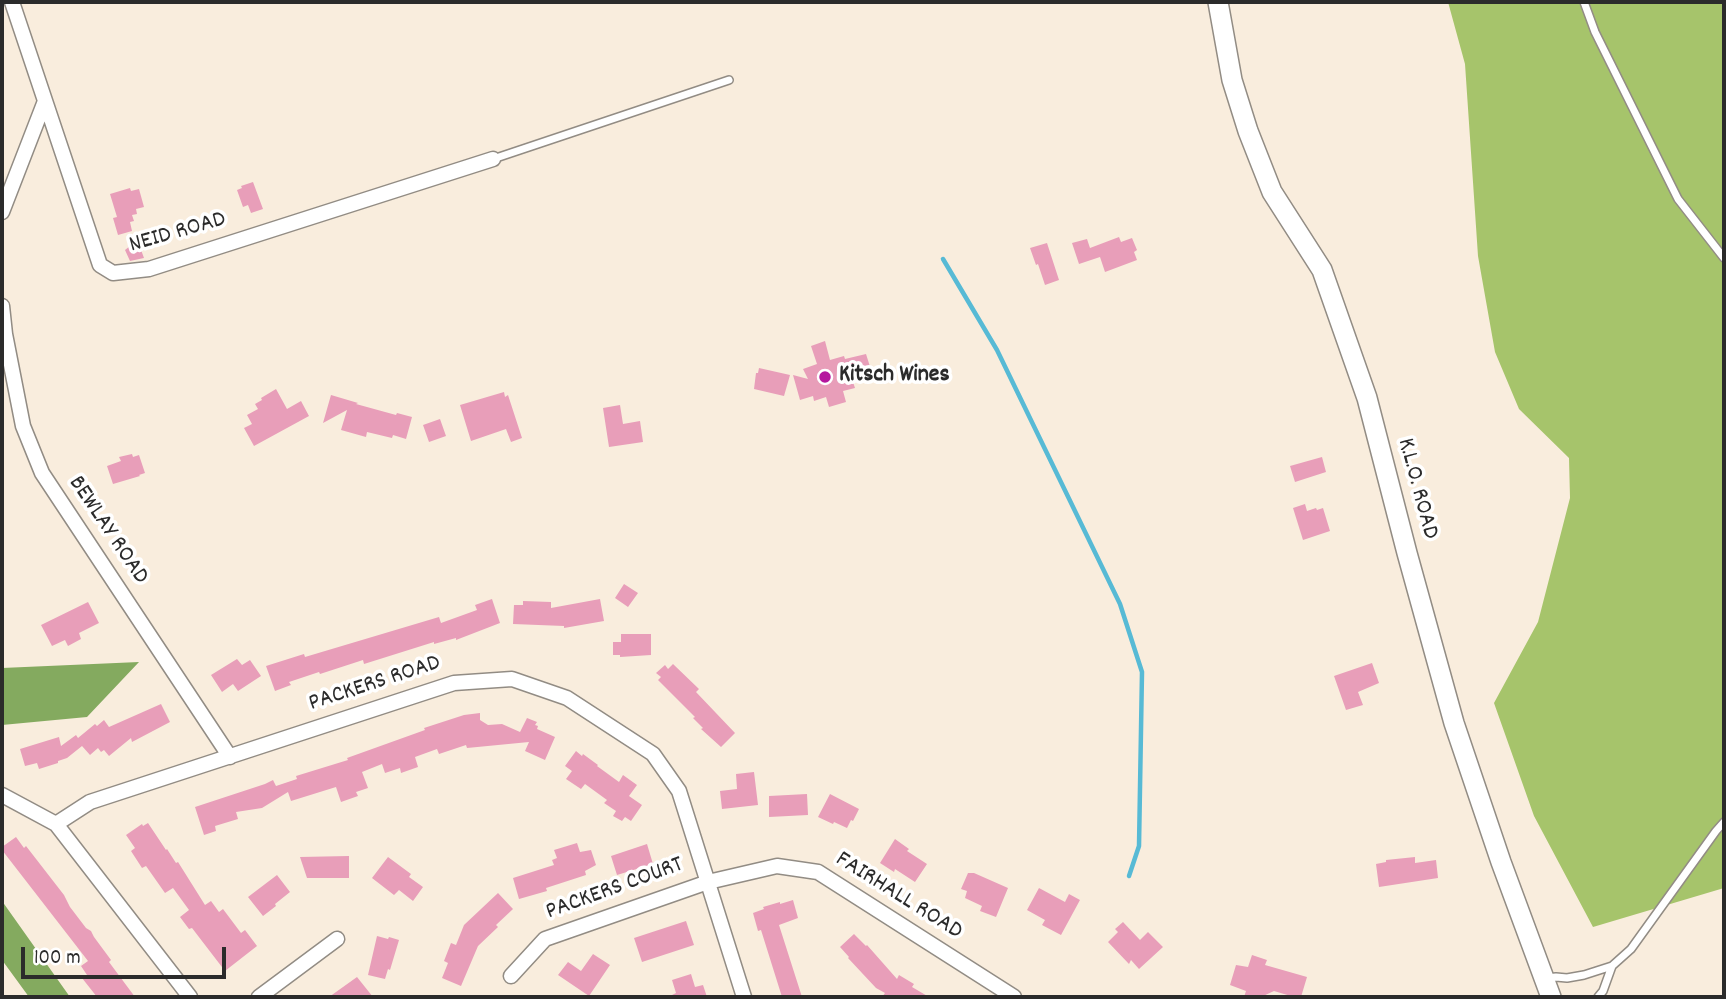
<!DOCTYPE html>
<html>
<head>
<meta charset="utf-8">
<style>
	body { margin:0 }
	#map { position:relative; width:1726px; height:999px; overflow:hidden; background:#f9eddd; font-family:Dekko,sans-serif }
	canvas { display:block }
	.frame { position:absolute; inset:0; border:4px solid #2b2b2b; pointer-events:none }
	.scale { position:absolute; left:21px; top:947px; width:205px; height:32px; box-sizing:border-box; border:4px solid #2b2b2b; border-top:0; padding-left:9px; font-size:21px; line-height:24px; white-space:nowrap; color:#2b2b2b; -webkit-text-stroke:5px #fff; paint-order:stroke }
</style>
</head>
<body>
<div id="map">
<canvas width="1726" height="999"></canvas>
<div class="frame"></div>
<div class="scale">100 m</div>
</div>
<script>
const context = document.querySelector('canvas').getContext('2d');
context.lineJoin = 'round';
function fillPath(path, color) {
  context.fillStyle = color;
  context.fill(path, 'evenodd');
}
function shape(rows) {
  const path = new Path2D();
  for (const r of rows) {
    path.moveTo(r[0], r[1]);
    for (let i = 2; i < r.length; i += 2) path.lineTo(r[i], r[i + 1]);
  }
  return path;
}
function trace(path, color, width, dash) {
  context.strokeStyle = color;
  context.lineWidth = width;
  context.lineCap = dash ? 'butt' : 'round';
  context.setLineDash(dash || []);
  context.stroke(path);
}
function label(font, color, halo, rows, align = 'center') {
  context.font = font + ' Dekko,sans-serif';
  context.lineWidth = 7;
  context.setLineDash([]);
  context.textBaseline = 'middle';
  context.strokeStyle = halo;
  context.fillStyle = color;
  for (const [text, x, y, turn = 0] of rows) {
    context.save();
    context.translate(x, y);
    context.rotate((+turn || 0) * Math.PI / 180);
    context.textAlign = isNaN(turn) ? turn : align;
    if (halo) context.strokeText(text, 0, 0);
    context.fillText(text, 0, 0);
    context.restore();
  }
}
fillPath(shape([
	[1448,2,1724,2,1724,888,1593,927,1534,816,1494,703,1538,622,1570,498,1569,458,1519,409,1495,352,1478,256,1465,64]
]), '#a6c46b');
fillPath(shape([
	[139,662,87,717,2,725,2,668],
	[2,901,70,997,29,997,2,960]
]), '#84aa5f');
trace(shape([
	[943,259,997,350,1120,604,1142,672,1139,846,1129,876]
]), '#57bad5', 4.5);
fillPath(shape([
	[253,182,263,209,251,213,248,205,243,207,237,190,242,188,241,186],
	[130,188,131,191,139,189,144,207,136,209,137,214,132,215,134,221,130,222,132,231,118,235,113,218,117,217,110,194],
	[1119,237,1121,242,1132,238,1137,250,1134,252,1137,260,1105,272,1100,257,1079,264,1072,243,1087,239,1090,248],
	[135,242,140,247,144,258,130,261,125,250],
	[1047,243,1059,280,1045,285,1038,264,1036,265,1030,248],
	[825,341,830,360,844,356,845,359,866,354,872,373,866,375,867,378,853,382,855,388,843,391,846,402,829,407,826,397,814,401,813,396,800,400,793,375,808,379,803,369,817,364,811,346],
	[759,368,790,375,784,396,754,389,756,373,758,373],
	[276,389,287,409,301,401,309,416,254,446,244,428,252,424,247,415,258,409,255,404,262,400,261,398],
	[504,392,505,397,508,395,522,438,511,442,506,429,471,441,460,405],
	[331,395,358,403,356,404,396,415,397,413,412,417,406,439,393,435,392,438,367,432,366,437,341,430,347,410,323,423],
	[620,405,623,424,640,421,643,442,609,447,603,408],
	[440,419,446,436,429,442,423,425],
	[132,454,133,457,139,455,145,473,139,475,140,476,113,484,107,466,121,461,119,457],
	[1322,457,1326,472,1295,482,1290,466],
	[1305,504,1307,511,1316,508,1317,510,1323,508,1330,531,1303,540,1293,508],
	[624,584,638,593,628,607,615,598],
	[492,599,500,623,456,640,456,638,434,644,434,642,364,664,363,660,320,674,319,672,289,682,291,685,275,691,266,666,304,654,305,657,439,617,441,623,477,610,475,605],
	[600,599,604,621,564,628,564,626,513,624,514,605,523,605,523,601,551,602,551,608],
	[88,602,99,623,79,633,81,639,68,646,65,640,52,646,41,625],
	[621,634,651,634,651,655,620,657,620,655,613,655,613,642,621,642],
	[237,659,242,665,250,660,261,676,238,691,233,684,222,692,211,675],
	[1372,663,1379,683,1358,692,1363,705,1346,710,1334,676],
	[673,664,699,689,696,692,735,733,721,747,701,729,703,728,693,718,695,717,658,680,661,677,656,673,665,665,668,669],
	[161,704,170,722,132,742,131,738,109,756,104,750,101,752,98,748,90,755,82,746,67,758,58,761,58,763,39,769,37,763,25,766,20,749,59,737,61,746,76,735,78,738,95,724,97,726,104,720,109,727],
	[480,713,480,720,488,725,502,724,520,732,527,718,537,722,535,725,538,726,537,729,555,737,545,760,525,751,529,742,467,748,466,745,439,754,437,749,415,757,418,767,401,773,400,768,385,773,382,764,362,772,368,788,356,792,358,796,341,802,336,787,291,801,288,792,262,808,236,812,238,819,215,826,216,831,204,835,195,807,265,784,273,780,276,786,297,779,296,776,348,760,347,758,425,730,424,728,464,715],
	[576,751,582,756,583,754,598,765,597,766,619,782,623,775,637,785,629,796,642,805,631,821,625,817,622,821,613,816,616,811,604,803,607,800,585,784,581,789,566,779,572,771,565,766],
	[754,772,758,805,722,809,720,791,737,789,736,774],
	[807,794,808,815,769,817,769,796],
	[830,794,859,809,853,821,851,820,847,828,834,822,833,824,818,817],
	[148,823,166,850,167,849,176,863,178,862,205,905,211,901,219,912,223,909,241,933,245,930,257,946,225,971,192,928,189,929,180,917,189,910,173,888,165,893,146,866,142,868,131,851,135,848,126,835,142,824,143,826],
	[16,837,24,848,26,846,64,895,70,907,86,928,91,931,94,937,111,960,109,962,135,997,97,997,82,978,87,975,81,966,88,961,2,850,2,847],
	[895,839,909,849,907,851,927,864,915,882,895,869,894,872,880,863],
	[577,843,580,852,591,850,596,865,585,871,586,875,546,888,547,891,519,899,513,878,554,865,552,860,557,858,554,850],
	[647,844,653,864,617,875,611,856],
	[349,856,349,878,307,878,300,857],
	[388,857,411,874,409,877,423,887,413,901,399,890,394,895,372,878],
	[1415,857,1415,863,1436,860,1438,878,1379,887,1376,864,1386,862,1386,860],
	[968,873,974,873,1008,888,996,917,980,911,982,906,965,898,967,891,961,889],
	[277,875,290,892,275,904,276,906,263,916,248,897],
	[1039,888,1065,902,1069,894,1080,900,1061,935,1042,925,1045,920,1027,910],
	[498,893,513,909,496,925,498,927,478,946,461,986,442,978,448,963,444,961,451,943,456,945,464,925],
	[793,900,798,918,779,925,802,997,782,997,761,930,758,931,753,913,764,909,763,907,780,902,780,904],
	[686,921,694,945,642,962,634,938],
	[1123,922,1140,940,1148,932,1163,947,1139,969,1131,960,1129,964,1108,942,1118,932,1115,929],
	[854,934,866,946,867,945,897,979,899,975,914,984,912,987,929,997,882,997,885,993,876,988,848,958,849,957,840,947],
	[377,936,388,939,389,937,399,940,390,970,388,969,385,979,368,975],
	[593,954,610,965,589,996,558,975,568,962,581,971],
	[1252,955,1267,960,1265,965,1307,977,1301,997,1295,995,1294,997,1274,991,1261,997,1244,997,1246,991,1230,985,1236,965,1248,967],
	[691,974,695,987,703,985,707,997,673,997,672,995,676,993,672,980],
	[357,977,373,997,329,997]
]), '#e89eb9');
const lane = shape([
	[1584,2,1595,32,1678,199,1724,258],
	[493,159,729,80],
	[1546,978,1556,977,1567,978,1584,975,1612,966,1631,949,1716,831,1724,822],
	[1598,997,1603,991,1612,966]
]);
const street = shape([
	[12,2,100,265,113,273,149,269,493,159],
	[2,212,45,101],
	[2,306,5,334,23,426,42,473,230,757],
	[2,795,56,824,190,997],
	[56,824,90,802,454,683,512,679,567,698,653,754,679,791,744,997],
	[511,976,545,939,708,882,777,866,818,872,1014,997],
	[259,997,337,939]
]);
const secondary = shape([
	[1218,2,1232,80,1248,131,1272,192,1322,270,1367,398,1407,553,1454,723,1501,862,1551,997]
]);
trace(lane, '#928c84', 10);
trace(street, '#928c84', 17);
trace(secondary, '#928c84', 22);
trace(lane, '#fff', 7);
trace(street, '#fff', 14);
trace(secondary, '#fff', 19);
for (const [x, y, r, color] of [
	[825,377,7,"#b5179e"]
]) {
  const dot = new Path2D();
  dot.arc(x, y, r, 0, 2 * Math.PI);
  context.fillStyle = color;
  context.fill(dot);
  trace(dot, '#fff', 2.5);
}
label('24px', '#2b2b2b', '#fff', [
	["NEID ROAD",178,234,-16],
	["K.L.O. ROAD",1416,489,75],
	["BEWLAY ROAD",107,531,56],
	["PACKERS ROAD",375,685,-18],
	["PACKERS COURT",615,890,-20],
	["FAIRHALL ROAD",898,897,32]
]);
label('bold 24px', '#2b2b2b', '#fff', [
	["Kitsch Wines",839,377]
], 'left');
</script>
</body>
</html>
